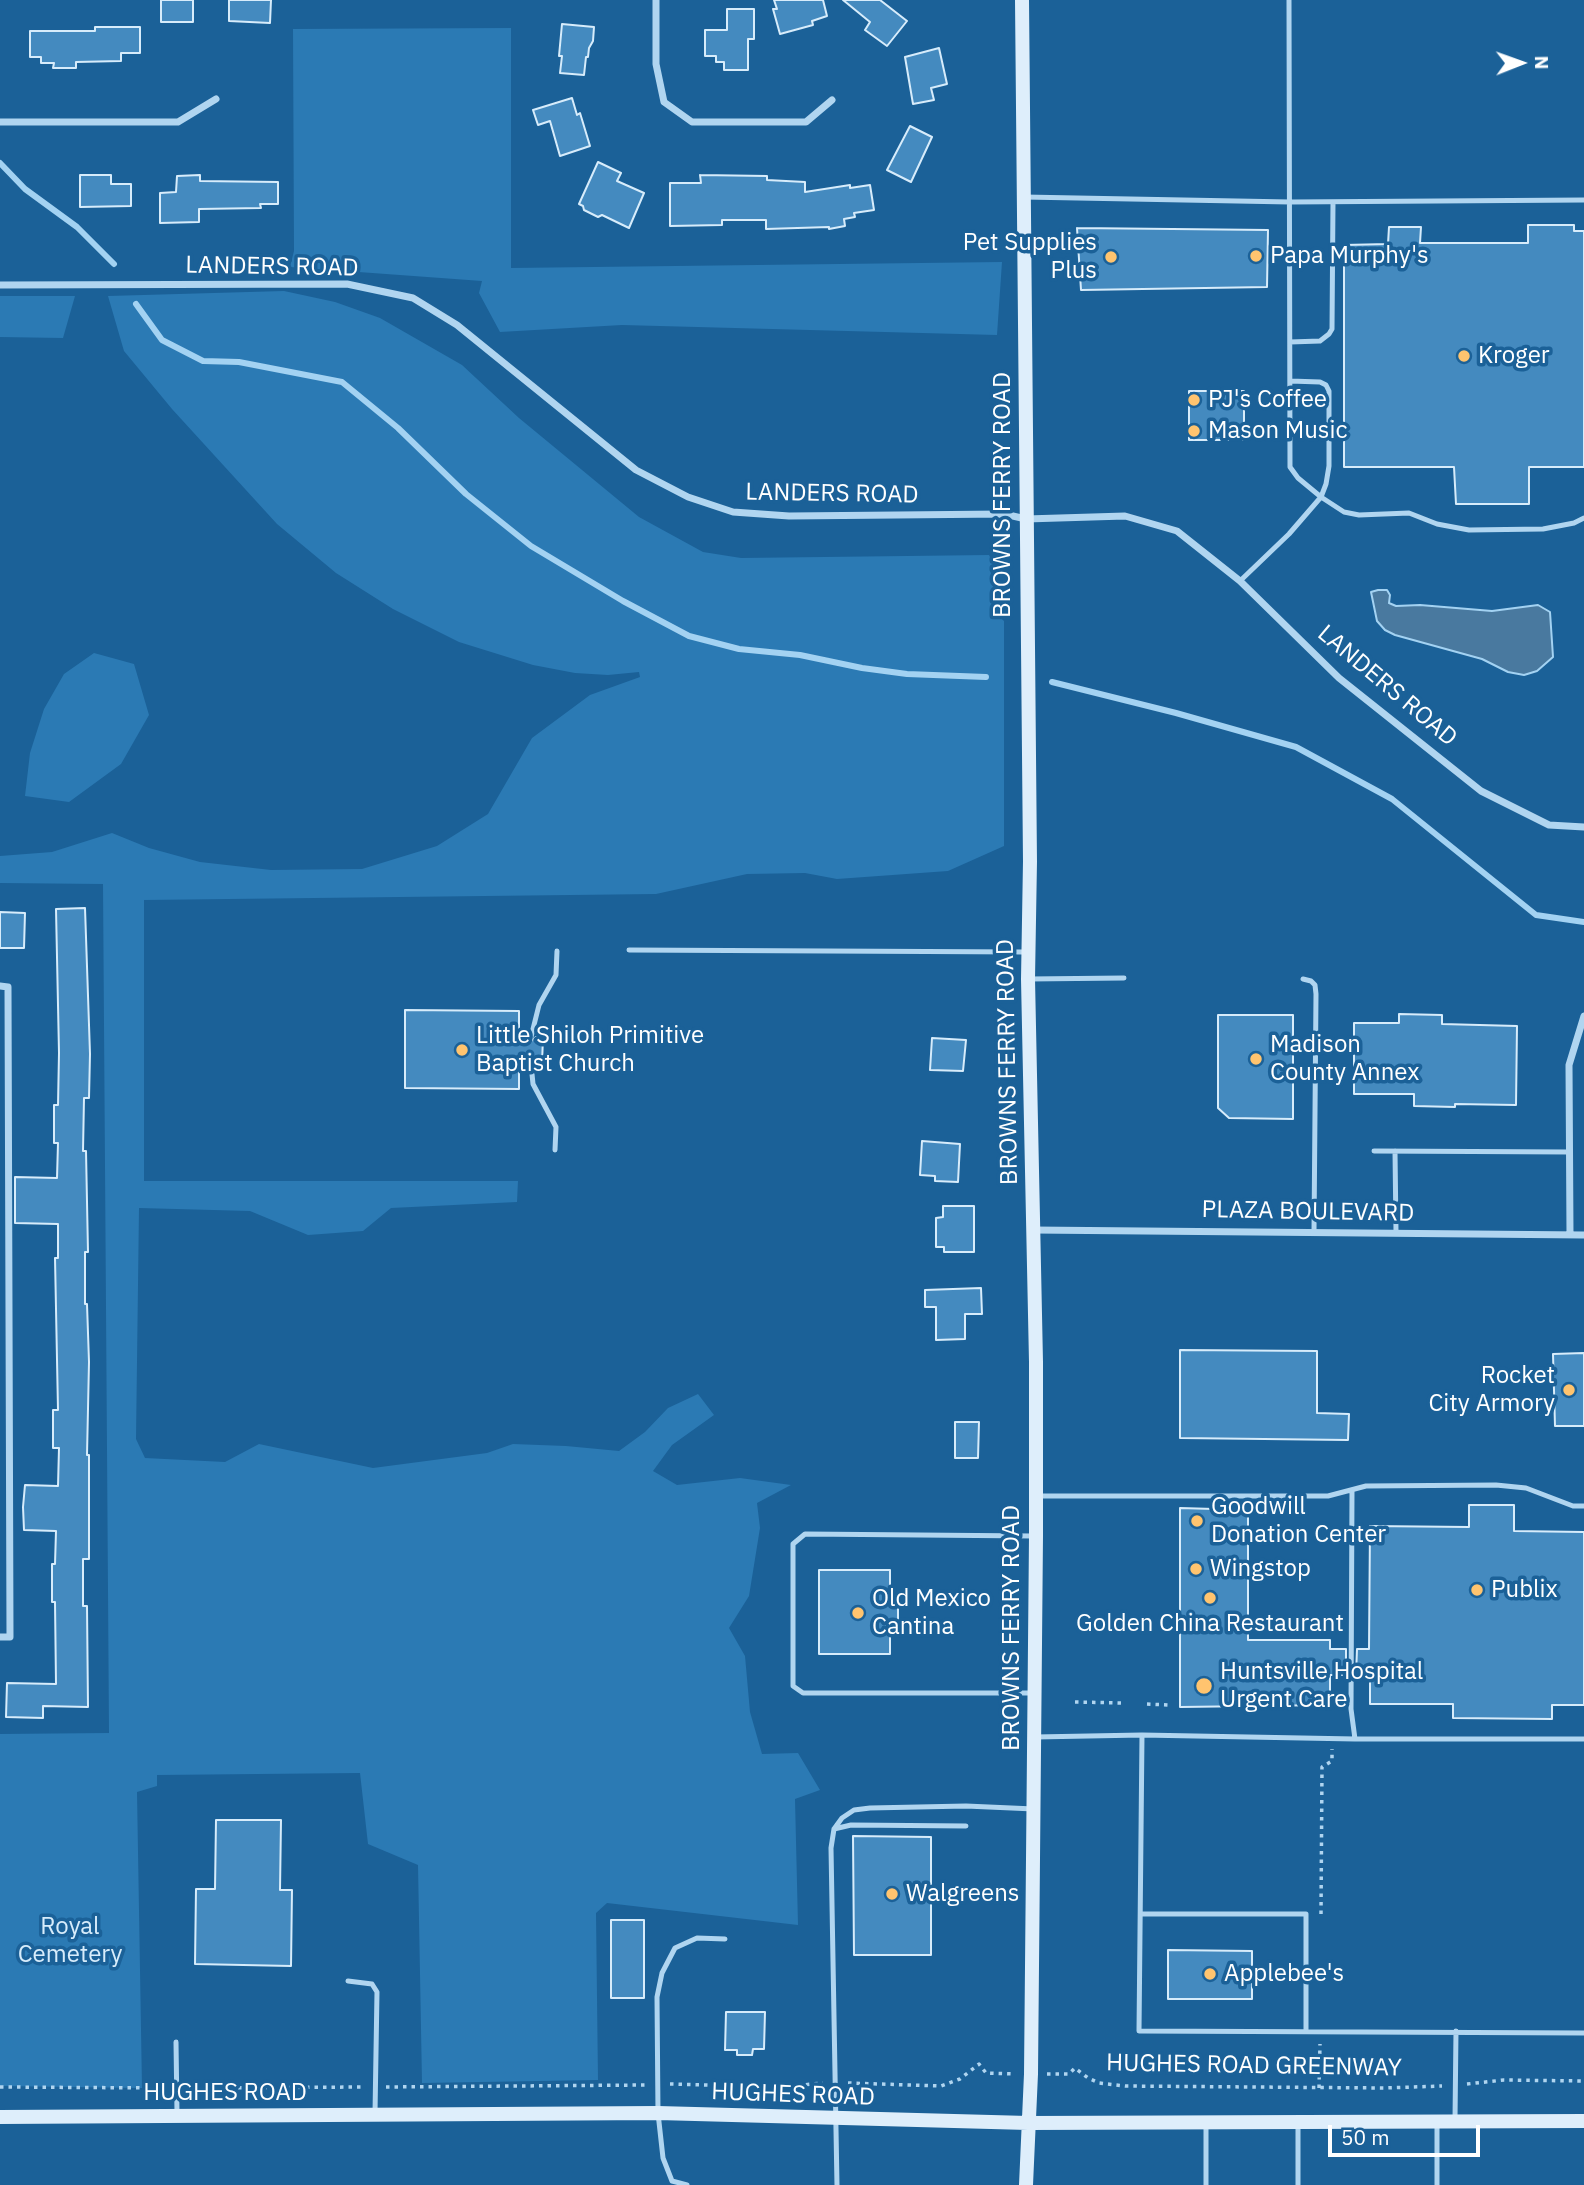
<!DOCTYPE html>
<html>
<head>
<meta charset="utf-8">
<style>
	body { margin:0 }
	#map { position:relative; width:1584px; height:2185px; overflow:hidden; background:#1b6198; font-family:"IBM Plex Sans",sans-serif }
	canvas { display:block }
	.north { position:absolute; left:1486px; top:28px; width:70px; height:70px; -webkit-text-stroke:5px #1b6198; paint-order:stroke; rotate:89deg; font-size:19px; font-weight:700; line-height:28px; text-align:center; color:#fff }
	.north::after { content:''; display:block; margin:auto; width:24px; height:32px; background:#fff; clip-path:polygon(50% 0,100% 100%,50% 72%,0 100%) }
	.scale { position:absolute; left:1328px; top:2125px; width:152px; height:32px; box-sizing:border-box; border:4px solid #fff; border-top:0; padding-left:9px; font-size:21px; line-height:24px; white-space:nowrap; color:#fff; -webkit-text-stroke:5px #1b6198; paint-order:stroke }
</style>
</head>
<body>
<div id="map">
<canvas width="1584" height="2185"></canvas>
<div class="north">N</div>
<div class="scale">50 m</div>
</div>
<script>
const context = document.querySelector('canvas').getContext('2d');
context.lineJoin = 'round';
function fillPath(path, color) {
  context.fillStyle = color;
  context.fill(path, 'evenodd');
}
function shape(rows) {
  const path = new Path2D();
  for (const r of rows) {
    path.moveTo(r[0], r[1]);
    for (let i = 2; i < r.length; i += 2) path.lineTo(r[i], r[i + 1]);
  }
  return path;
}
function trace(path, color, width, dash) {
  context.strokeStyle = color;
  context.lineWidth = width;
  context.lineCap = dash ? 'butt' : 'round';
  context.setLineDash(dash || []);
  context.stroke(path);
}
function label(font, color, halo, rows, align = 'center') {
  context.font = font + ' "IBM Plex Sans",sans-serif';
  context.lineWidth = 7;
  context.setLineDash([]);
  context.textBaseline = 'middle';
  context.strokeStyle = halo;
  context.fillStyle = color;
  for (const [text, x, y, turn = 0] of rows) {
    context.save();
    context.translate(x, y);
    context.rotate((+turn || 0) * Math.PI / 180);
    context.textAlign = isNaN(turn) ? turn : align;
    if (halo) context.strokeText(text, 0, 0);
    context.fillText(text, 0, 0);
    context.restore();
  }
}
fillPath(shape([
	[511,28,511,268,1002,262,997,335,622,325,500,332,479,293,482,281,290,267,294,251,293,29],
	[284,291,335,302,380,318,462,365,519,418,639,517,703,552,741,558,989,555,997,571,995,613,1004,621,1004,846,948,871,837,879,805,873,747,874,656,894,144,900,144,1181,518,1181,517,1202,391,1208,363,1231,308,1235,250,1211,139,1208,136,1439,145,1458,225,1462,259,1444,373,1468,487,1453,513,1444,566,1446,619,1451,645,1432,668,1408,698,1394,714,1415,672,1445,653,1471,677,1485,740,1478,791,1485,757,1503,760,1528,749,1596,729,1628,745,1656,750,1712,762,1754,798,1753,820,1790,795,1799,798,1925,607,1903,596,1913,598,2080,422,2083,418,1865,368,1844,360,1773,157,1775,157,1786,137,1792,142,2088,0,2086,0,1734,109,1733,103,884,0,883,0,856,52,852,112,833,149,848,200,862,271,870,362,869,437,846,488,814,532,738,590,695,640,677,639,672,608,675,575,673,533,665,459,642,393,609,336,573,277,524,172,409,124,351,108,296],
	[0,296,75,296,63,338,0,337],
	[94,653,134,664,149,715,121,764,69,802,25,796,30,753,44,709,64,674]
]), '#2b7ab4');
const water = shape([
	[1378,590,1387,590,1390,595,1389,603,1396,606,1420,605,1492,611,1538,605,1550,612,1553,657,1537,671,1524,675,1508,672,1482,659,1395,635,1385,630,1377,621,1371,592,1378,590]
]);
fillPath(water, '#49799f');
trace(water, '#a3d2f2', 2);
trace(shape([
	[0,163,25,189,77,227,114,264],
	[136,304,162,340,203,361,239,362,342,382,398,428,466,494,531,546,623,601,689,636,739,649,800,655,862,668,907,674,986,677],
	[1052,682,1176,713,1296,747,1392,799,1536,915,1584,922]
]), '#a3d2f2', 6);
const building = shape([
	[161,0,193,0,193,22,161,22,161,0],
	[229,0,271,0,270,23,229,21,229,0],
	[774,0,823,0,827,16,812,21,813,25,780,34,773,9,777,9,774,0],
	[843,0,880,0,907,21,887,46,865,30,870,22,843,0],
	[727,9,754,9,754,39,748,39,748,70,724,70,724,62,716,62,716,56,705,56,705,30,727,30,727,9],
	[562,24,594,27,593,41,589,48,588,57,586,57,584,75,560,73,562,56,559,56,562,24],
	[95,27,140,27,140,53,121,53,121,61,76,62,76,68,53,68,54,63,41,63,41,57,30,57,30,31,95,31,95,27],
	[939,48,947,84,931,88,934,100,913,104,905,57,939,48],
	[572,98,577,115,580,113,590,146,560,156,550,121,538,125,533,110,572,98],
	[910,126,932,137,911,182,887,170,910,126],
	[598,162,621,173,617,181,644,193,629,228,602,215,598,217,584,210,583,206,579,204,598,162],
	[80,175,111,175,111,184,131,184,131,206,80,207,80,175],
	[200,175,200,181,278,182,278,204,260,204,261,208,199,209,199,222,160,223,160,193,176,192,177,176,200,175],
	[700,175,767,176,767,180,805,182,805,192,850,185,850,188,870,185,874,210,854,213,855,217,844,219,845,226,829,229,829,227,766,229,766,220,722,220,722,225,670,226,670,183,701,183,700,175],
	[1528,225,1574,225,1574,231,1584,231,1584,467,1529,467,1529,504,1456,504,1454,467,1344,467,1344,245,1388,244,1389,227,1421,227,1420,243,1528,243,1528,225],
	[1077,228,1268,230,1267,287,1081,290,1077,228],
	[1189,391,1244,391,1244,440,1189,440,1189,391],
	[85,908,90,1054,89,1098,84,1098,83,1151,86,1151,88,1252,85,1252,85,1304,87,1304,89,1362,87,1455,89,1455,89,1559,83,1559,83,1606,87,1606,88,1707,43,1706,43,1718,6,1717,7,1683,56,1684,55,1602,52,1602,52,1564,55,1564,56,1531,24,1530,23,1507,25,1485,58,1486,59,1448,53,1448,53,1410,58,1410,55,1258,58,1258,58,1224,15,1223,15,1177,57,1178,58,1143,54,1143,54,1105,58,1105,59,1053,56,909,85,908],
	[0,912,25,913,24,948,0,948,0,912],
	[405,1010,519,1011,519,1037,526,1037,530,1042,536,1037,543,1037,542,1064,536,1064,531,1059,526,1064,519,1064,519,1089,405,1088,405,1010],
	[1399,1014,1442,1015,1442,1024,1517,1026,1516,1105,1455,1104,1455,1107,1414,1106,1414,1094,1354,1094,1354,1023,1399,1023,1399,1014],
	[1218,1015,1293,1015,1293,1119,1229,1118,1218,1108,1218,1015],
	[932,1038,966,1040,963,1071,930,1070,932,1038],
	[922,1141,960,1144,958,1182,935,1181,935,1176,920,1175,922,1141],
	[943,1206,974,1206,974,1252,944,1252,944,1247,936,1247,936,1218,943,1217,943,1206],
	[981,1288,982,1314,965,1314,965,1339,936,1340,936,1307,925,1307,925,1290,981,1288],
	[1180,1350,1317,1351,1317,1413,1349,1414,1348,1440,1180,1438,1180,1350],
	[1584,1353,1584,1426,1555,1426,1553,1354,1584,1353],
	[955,1422,979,1422,978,1458,955,1458,955,1422],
	[1469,1505,1514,1505,1514,1531,1584,1532,1584,1705,1552,1705,1552,1719,1453,1718,1453,1704,1370,1704,1370,1675,1356,1675,1357,1649,1369,1649,1370,1526,1469,1527,1469,1505],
	[1180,1508,1248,1510,1248,1640,1330,1640,1330,1649,1346,1649,1346,1675,1330,1675,1330,1705,1180,1707,1180,1508],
	[819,1570,890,1570,890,1603,898,1603,898,1622,890,1622,890,1654,819,1654,819,1570],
	[216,1820,281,1820,280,1890,292,1890,291,1966,195,1964,196,1889,215,1889,216,1820],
	[853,1836,931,1837,931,1955,854,1955,853,1836],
	[611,1920,644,1920,644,1998,611,1998,611,1920],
	[1168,1950,1252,1951,1252,1999,1168,1999,1168,1950],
	[726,2012,765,2012,764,2049,753,2049,752,2055,737,2055,737,2050,725,2050,726,2012]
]);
fillPath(building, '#448abf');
trace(building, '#d7ecfb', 2);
trace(shape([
	[1075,1702,1122,1703],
	[1147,1704,1169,1705],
	[1321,1914,1322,1767,1332,1761,1332,1749],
	[1047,2074,1069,2074,1075,2068,1088,2078,1099,2083,1125,2086,1384,2088,1442,2086],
	[848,2083,941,2086,960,2079,979,2064,986,2073,1015,2074],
	[670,2084,782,2087,823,2083],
	[1467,2084,1504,2080,1584,2081],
	[0,2087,165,2088],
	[386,2087,645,2085],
	[187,2088,365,2087],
	[1319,2088,1320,2044]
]), '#b0d5f0', 3.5, [3.5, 5]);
trace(shape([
	[1289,0,1290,467,1298,478,1321,497,1344,512,1359,515,1409,513,1437,524,1469,530,1543,529,1574,523,1584,518],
	[1024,197,1290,202,1584,200],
	[1290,342,1320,341,1329,334,1332,329,1333,202],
	[1240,581,1289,534,1321,497,1326,484,1329,466,1329,391,1326,385,1320,382,1290,381],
	[629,950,1025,952],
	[1029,979,1124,978],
	[1303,979,1311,981,1315,985,1316,994,1314,1231],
	[531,1037,539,1005,556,975,557,951],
	[531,1064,533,1084,556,1127,555,1150],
	[1374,1151,1570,1152],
	[1395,1151,1396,1232],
	[1352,1490,1351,1709,1355,1739],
	[1039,1496,1328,1496,1366,1486,1496,1485,1526,1488,1573,1506,1584,1506],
	[1032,1693,803,1693,793,1686,793,1544,805,1534,1033,1536],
	[1142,1735,1139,2031,1584,2033],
	[1035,1737,1142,1735,1355,1739,1584,1739],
	[834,1829,851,1825,966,1826],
	[1141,1914,1306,1914,1306,2031],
	[348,1981,372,1984,377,1992,375,2113],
	[176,2042,177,2113],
	[1455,2119,1456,2031],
	[1437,2122,1437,2185],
	[687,2185,672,2181,663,2158,658,2113,657,1997,662,1973,675,1948,697,1938,725,1939],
	[837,2185,831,1848,834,1829,842,1818,854,1810,870,1808,966,1806,1034,1809],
	[1206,2185,1206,2125],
	[1298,2185,1298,2125]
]), '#b0d5f0', 5);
trace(shape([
	[656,0,656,64,664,102,692,122,806,122,832,100],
	[0,122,178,122,216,99],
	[0,285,347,284,413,298,457,325,636,470,688,497,733,512,789,516,1004,514,1026,519,1125,516,1177,531,1240,581,1339,678,1481,791,1549,825,1584,827],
	[0,986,8,987,10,1637,0,1637],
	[1033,1230,1584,1235],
	[1570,1235,1569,1065,1584,1016]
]), '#b0d5f0', 7);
trace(shape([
	[1022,0,1030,861,1028,979,1036,1362,1036,1536,1031,2074,1026,2185],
	[0,2117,658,2113,1028,2123,1584,2121]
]), '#deeefb', 14);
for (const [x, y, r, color] of [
	[1256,256,7,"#ffc46f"],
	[1111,257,7,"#ffc46f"],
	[1464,356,7,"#ffc46f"],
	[1194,400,7,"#ffc46f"],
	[1194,431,7,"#ffc46f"],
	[462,1050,7,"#ffc46f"],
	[1256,1059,7,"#ffc46f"],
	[1569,1390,7,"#ffc46f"],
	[1197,1521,7,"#ffc46f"],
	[1196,1569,7,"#ffc46f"],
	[1477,1590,7,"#ffc46f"],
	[1210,1598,7,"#ffc46f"],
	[858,1613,7,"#ffc46f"],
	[1204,1686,9,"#ffc46f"],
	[892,1894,7,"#ffc46f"],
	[1210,1974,7,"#ffc46f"]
]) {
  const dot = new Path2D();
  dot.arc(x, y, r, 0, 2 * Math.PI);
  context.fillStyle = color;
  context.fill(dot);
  trace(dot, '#1b6198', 2.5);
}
label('24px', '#fff', '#1b6198', [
	["Pet Supplies",1097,243,"right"],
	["Plus",1097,271,"right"],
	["Papa Murphy's",1270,256],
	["Kroger",1478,356],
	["PJ's Coffee",1208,400],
	["Mason Music",1208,431],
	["Little Shiloh Primitive",476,1036],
	["Baptist Church",476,1064],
	["Madison",1270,1045],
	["County Annex",1270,1073],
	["Rocket",1555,1376,"right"],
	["City Armory",1555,1404,"right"],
	["Goodwill",1211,1507],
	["Donation Center",1211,1535],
	["Wingstop",1210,1569],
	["Publix",1491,1590],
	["Old Mexico",872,1599],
	["Cantina",872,1627],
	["Golden China Restaurant",1210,1624,"center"],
	["Huntsville Hospital",1220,1672],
	["Urgent Care",1220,1700],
	["Walgreens",906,1894],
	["Applebee's",1224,1974]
], 'left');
label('24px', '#fff', '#1b6198', [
	["LANDERS ROAD",272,267,1],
	["LANDERS ROAD",832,494,1],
	["BROWNS FERRY ROAD",1003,495,-90],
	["LANDERS ROAD",1387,686,40],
	["BROWNS FERRY ROAD",1008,1062,-91],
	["PLAZA BOULEVARD",1308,1212,1],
	["BROWNS FERRY ROAD",1012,1628,-90],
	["HUGHES ROAD GREENWAY",1254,2066,1],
	["HUGHES ROAD",225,2093],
	["HUGHES ROAD",793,2095,2]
]);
label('24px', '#d7ecfb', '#1b6198', [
	["Royal",70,1927],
	["Cemetery",70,1955]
]);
</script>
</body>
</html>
